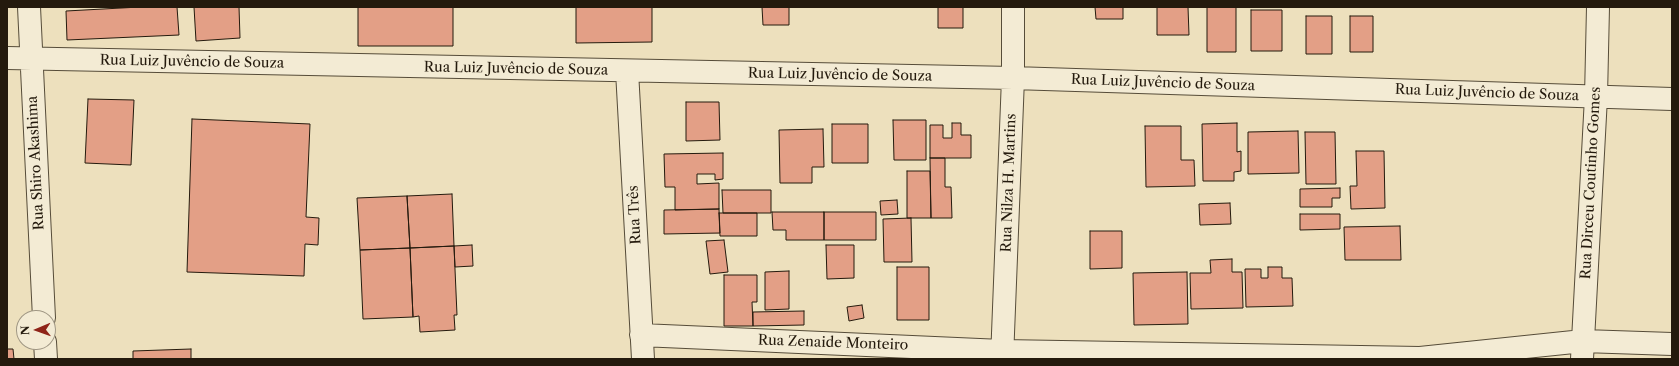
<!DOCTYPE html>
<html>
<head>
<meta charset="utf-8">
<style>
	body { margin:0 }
	#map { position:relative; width:1679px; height:366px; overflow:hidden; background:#ede0bd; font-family:"Libre Caslon Text",serif }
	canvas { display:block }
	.frame { position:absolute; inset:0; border:8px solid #241a0d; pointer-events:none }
	.north { position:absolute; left:16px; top:310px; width:40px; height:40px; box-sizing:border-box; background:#f3ebd4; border:1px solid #a09784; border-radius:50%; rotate:268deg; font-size:11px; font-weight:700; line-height:16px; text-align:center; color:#241a0d }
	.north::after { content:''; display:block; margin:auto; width:14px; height:18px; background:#8f2418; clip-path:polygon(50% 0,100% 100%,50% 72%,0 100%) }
</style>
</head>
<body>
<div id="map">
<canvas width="1679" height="366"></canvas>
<div class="frame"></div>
<div class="north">N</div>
</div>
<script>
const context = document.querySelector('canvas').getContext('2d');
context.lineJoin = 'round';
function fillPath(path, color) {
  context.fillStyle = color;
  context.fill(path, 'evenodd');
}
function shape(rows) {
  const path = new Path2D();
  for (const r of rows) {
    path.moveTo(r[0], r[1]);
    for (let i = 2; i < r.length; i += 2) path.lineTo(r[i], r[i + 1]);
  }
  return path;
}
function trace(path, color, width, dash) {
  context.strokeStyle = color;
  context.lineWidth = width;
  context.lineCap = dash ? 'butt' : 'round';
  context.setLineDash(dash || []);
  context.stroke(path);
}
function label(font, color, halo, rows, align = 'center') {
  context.font = font + ' "Libre Caslon Text",serif';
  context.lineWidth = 3.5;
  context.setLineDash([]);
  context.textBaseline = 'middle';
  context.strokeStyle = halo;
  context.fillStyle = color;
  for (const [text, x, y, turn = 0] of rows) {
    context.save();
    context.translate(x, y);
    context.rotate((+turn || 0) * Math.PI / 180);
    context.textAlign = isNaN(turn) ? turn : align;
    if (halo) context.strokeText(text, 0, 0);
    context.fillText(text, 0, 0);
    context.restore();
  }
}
const building = shape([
	[140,7,177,7,179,35,67,40,66,11,140,7],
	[194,7,239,7,240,38,196,41,194,7],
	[358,7,453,7,453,46,358,46,358,7],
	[576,7,652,7,652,42,576,43,576,7],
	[762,7,789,7,789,25,763,25,762,7],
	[938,7,963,7,963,28,938,28,938,7],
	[1095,7,1123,7,1123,19,1096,19,1095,7],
	[1157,7,1188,7,1189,35,1157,35,1157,7],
	[1207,7,1236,7,1236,52,1207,52,1207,7],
	[1251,10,1282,10,1282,51,1251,51,1251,10],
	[1306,16,1332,16,1332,54,1306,54,1306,16],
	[1350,16,1373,16,1373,52,1350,52,1350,16],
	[88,99,134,100,131,165,85,163,88,99],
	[686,102,719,102,720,140,686,141,686,102],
	[192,119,310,124,306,217,319,218,318,245,305,244,304,276,187,272,192,119],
	[893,120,926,120,926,160,894,160,893,120],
	[952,123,961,123,961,135,971,135,971,158,930,158,930,125,943,125,943,138,952,138,952,123],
	[1237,123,1237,152,1241,151,1241,171,1234,172,1234,181,1203,181,1202,124,1237,123],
	[832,124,868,124,868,163,832,163,832,124],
	[1145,126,1181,126,1181,160,1194,160,1195,186,1146,187,1145,126],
	[823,129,824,167,812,167,812,183,780,183,779,130,823,129],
	[1298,131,1299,173,1248,174,1248,132,1298,131],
	[1305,132,1335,132,1336,184,1306,184,1305,132],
	[1356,151,1384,151,1385,208,1351,209,1350,186,1357,186,1356,151],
	[723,153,723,179,715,180,715,174,697,174,697,184,719,183,719,209,675,210,675,187,665,187,664,154,723,153],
	[930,158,945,158,945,187,951,187,952,218,931,218,930,158],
	[907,171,930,171,931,218,907,218,907,171],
	[1340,188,1340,198,1332,198,1332,207,1300,207,1300,189,1340,188],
	[722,190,771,190,771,213,723,213,722,190],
	[452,194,454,246,410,248,407,196,452,194],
	[407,196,410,248,360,250,357,198,407,196],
	[897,200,898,214,881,215,880,201,897,200],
	[1230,203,1231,224,1200,225,1199,204,1230,203],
	[719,209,720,233,664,234,664,210,719,209],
	[772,212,824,212,824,240,786,240,786,230,773,230,772,212],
	[824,212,876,212,876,240,824,240,824,212],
	[719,213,757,213,757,236,720,236,719,213],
	[1300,214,1340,214,1340,229,1300,230,1300,214],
	[911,218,912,262,884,262,883,219,911,218],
	[1400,226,1401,260,1345,260,1344,227,1400,226],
	[1090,231,1122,231,1122,268,1090,269,1090,231],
	[724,240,728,272,710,274,706,241,724,240],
	[472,245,473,266,455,267,454,246,472,245],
	[826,245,854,245,854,278,827,279,826,245],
	[454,246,457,315,454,315,455,330,420,332,419,316,413,317,410,248,454,246],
	[410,248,413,317,363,319,360,250,410,248],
	[1232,259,1232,272,1242,272,1243,308,1191,309,1190,273,1211,273,1210,260,1232,259],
	[897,267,929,267,929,320,897,320,897,267],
	[1268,267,1282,267,1282,278,1292,278,1293,306,1246,307,1245,269,1261,269,1261,278,1268,278,1268,267],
	[789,271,789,309,765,310,765,272,789,271],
	[1187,272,1188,324,1134,325,1133,273,1187,272],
	[724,275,757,275,757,302,752,302,753,326,724,326,724,275],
	[862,305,864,318,849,321,847,307,862,305],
	[804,311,804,325,753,326,753,312,804,311],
	[7,349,13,349,14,359,7,359,7,349],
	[191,349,191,359,133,359,133,351,191,349]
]);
fillPath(building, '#e39f86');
trace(building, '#241a0d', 1);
const minor = shape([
	[29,7,44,318],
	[7,58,1013,78,1672,99],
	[627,71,643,359],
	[641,335,1002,351,1420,358,1583,341,1672,344],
	[45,342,46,359],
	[1002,359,1013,78,1013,7],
	[1582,359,1596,97,1598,7]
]);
trace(minor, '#564c39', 24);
trace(minor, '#f3ebd4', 22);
label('14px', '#241a0d', '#f3ebd4', [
	["Rua Luiz Juvêncio de Souza",192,62,1],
	["Rua Luiz Juvêncio de Souza",516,69,1],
	["Rua Luiz Juvêncio de Souza",840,75,1],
	["Rua Luiz Juvêncio de Souza",1163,83,2],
	["Rua Luiz Juvêncio de Souza",1487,93,2],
	["Rua Shiro Akashima",36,163,-93],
	["Rua Nilza H. Martins",1009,183,-88],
	["Rua Dirceu Coutinho Gomes",1591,183,-87],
	["Rua Três",635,215,-93],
	["Rua Zenaide Monteiro",833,343,2]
]);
</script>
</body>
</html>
